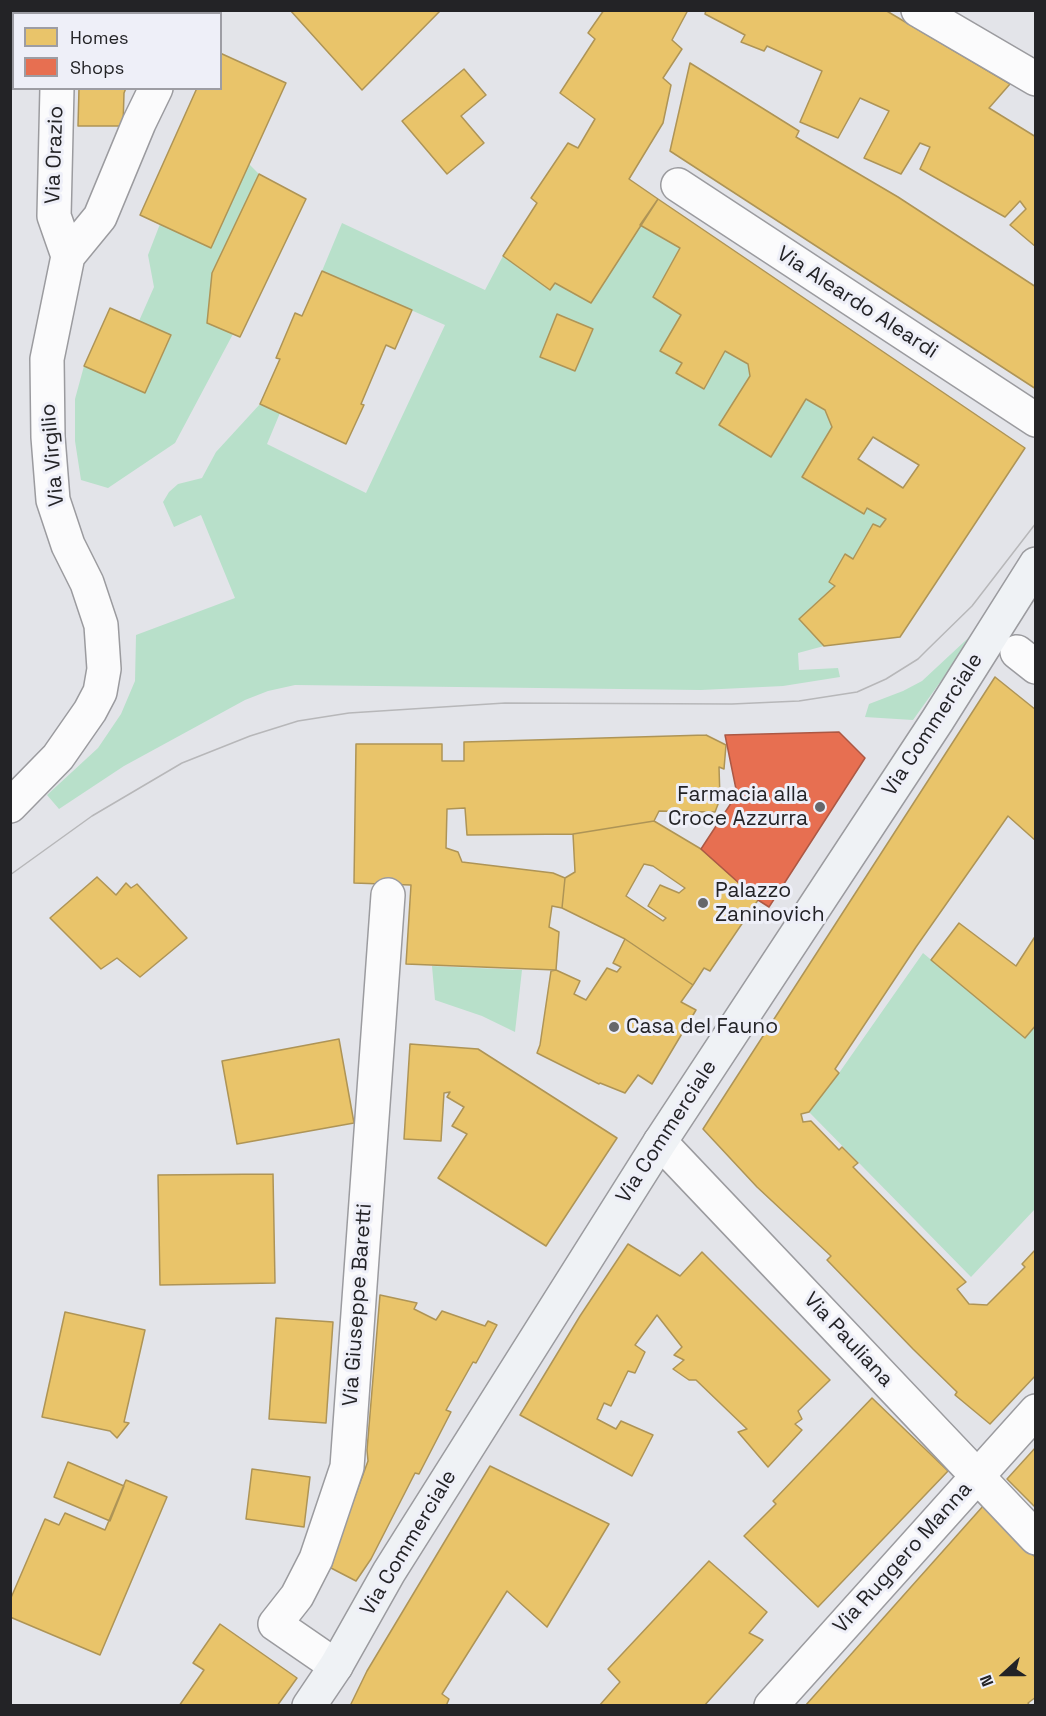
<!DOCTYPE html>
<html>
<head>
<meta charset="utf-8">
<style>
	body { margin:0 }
	#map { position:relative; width:1046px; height:1716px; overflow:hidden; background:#e3e4e9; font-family:"Space Grotesk",sans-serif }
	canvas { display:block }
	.frame { position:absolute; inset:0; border:12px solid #232326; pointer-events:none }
	.legend { position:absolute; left:12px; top:12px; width:210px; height:78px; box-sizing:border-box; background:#eeeff8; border:2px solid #9d9da4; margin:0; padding:8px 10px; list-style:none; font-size:18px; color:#232326 }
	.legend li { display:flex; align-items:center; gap:12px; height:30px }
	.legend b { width:30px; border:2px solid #9d9da4 }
	.north { position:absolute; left:974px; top:1644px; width:60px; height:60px; -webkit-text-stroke:4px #eeeff8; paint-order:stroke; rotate:249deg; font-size:16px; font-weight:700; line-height:24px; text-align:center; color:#232326 }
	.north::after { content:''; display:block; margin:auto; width:21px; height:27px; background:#232326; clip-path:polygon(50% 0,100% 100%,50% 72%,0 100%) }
</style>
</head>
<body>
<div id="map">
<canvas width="1046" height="1716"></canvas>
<div class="frame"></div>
<ul class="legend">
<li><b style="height:16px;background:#e9c46a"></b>Homes</li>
<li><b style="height:16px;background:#e76f51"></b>Shops</li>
</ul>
<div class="north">N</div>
</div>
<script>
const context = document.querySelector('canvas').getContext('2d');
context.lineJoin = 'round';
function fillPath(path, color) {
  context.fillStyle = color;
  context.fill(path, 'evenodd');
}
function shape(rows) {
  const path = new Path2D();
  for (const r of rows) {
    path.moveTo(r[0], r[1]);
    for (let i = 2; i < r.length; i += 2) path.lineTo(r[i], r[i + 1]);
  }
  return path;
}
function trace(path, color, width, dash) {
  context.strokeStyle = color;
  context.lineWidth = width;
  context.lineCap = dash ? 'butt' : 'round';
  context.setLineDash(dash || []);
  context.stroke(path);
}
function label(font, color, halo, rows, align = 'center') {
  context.font = font + ' "Space Grotesk",sans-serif';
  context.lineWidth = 6;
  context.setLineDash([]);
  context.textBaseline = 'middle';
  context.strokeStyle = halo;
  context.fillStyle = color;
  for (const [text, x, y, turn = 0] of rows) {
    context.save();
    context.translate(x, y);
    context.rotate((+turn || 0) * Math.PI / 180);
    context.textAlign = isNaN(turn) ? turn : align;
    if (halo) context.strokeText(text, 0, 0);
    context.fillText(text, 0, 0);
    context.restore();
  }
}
fillPath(shape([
	[249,164,259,174,212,273,207,323,233,334,175,443,108,488,81,480,75,441,75,399,84,366,145,393,171,336,139,321,154,287,148,255,160,224,211,247],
	[342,223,485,290,503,256,550,290,555,283,640,225,680,248,653,297,681,315,660,351,682,363,704,389,725,351,748,364,750,376,720,425,771,457,806,399,825,410,832,427,802,477,864,513,867,508,886,519,880,527,873,524,853,559,845,554,829,582,835,586,800,619,824,646,798,653,799,670,838,668,840,677,783,686,701,690,295,685,268,691,245,700,124,766,59,809,47,795,98,748,121,714,135,681,136,635,235,598,201,515,174,527,163,502,169,492,178,484,202,478,216,452,260,404,280,413,267,444,366,493,445,325,322,271],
	[557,314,592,330,575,371,540,357],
	[979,628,913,720,865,717,869,704,903,691,922,681],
	[923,953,1025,1038,1035,1025,1035,1209,971,1277,809,1112,839,1073],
	[432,966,522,970,515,1032,482,1016,435,1000]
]), '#b8e0ca');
const homes = shape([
	[78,10,156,10,156,14,78,14,78,10],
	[290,10,441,10,362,90,290,10],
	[604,10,688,10,672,40,682,49,663,78,671,85,663,123,629,179,658,199,591,303,555,283,550,290,503,256,537,203,531,198,568,143,578,148,595,119,560,93,595,39,588,33,604,10],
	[706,10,885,10,1010,84,989,108,1036,137,1036,247,1010,225,1026,209,1020,201,1005,217,920,169,930,147,920,143,901,174,864,158,889,111,860,98,838,138,800,122,822,71,767,46,764,51,741,42,745,35,705,14,706,10],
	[220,53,286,83,211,248,140,215,197,88,220,88,220,53],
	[690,63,799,131,796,137,898,197,1036,287,1036,389,670,151,690,63],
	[464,69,486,95,461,116,484,143,447,174,402,121,464,69],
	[79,88,126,88,124,93,123,126,78,126,79,88],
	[259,174,306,199,240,337,207,323,212,273,259,174],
	[658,199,1025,448,900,637,824,646,799,619,835,586,829,582,845,554,853,559,873,524,880,527,886,519,867,508,864,514,802,477,832,427,825,410,806,399,771,457,719,425,750,376,748,364,725,351,704,389,676,373,682,363,660,351,681,315,653,297,680,248,640,225,658,199],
	[873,437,919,465,903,488,858,459,873,437],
	[322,271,412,310,395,349,386,345,361,404,364,405,346,444,260,404,280,359,276,358,295,313,302,316,322,271],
	[110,308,171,335,145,393,84,366,110,308],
	[557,314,593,329,575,371,540,357,557,314],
	[995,677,1036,710,1036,841,1008,816,916,947,835,1069,839,1073,809,1112,801,1114,803,1122,811,1121,839,1150,842,1147,858,1163,853,1167,966,1282,957,1289,969,1304,987,1305,1025,1267,1022,1264,1036,1249,1036,1375,990,1424,955,1395,957,1392,913,1349,827,1260,831,1256,757,1187,703,1129,995,677],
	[706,735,726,745,724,769,719,767,720,799,715,812,659,811,654,821,573,834,467,835,465,808,447,809,446,848,458,852,462,862,553,873,565,878,562,908,552,906,549,927,559,932,556,970,406,964,411,885,354,883,356,744,442,744,442,761,464,761,464,742,706,735],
	[654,821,701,849,758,900,710,971,704,968,693,985,625,939,562,908,565,878,575,872,573,834,654,821],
	[644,864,653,866,685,888,679,893,660,885,648,906,666,918,663,921,626,896,644,864],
	[97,877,116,895,126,883,131,888,137,884,187,938,140,977,117,958,101,969,50,918,97,877],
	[959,923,1016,966,1036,935,1036,1025,1025,1038,931,960,959,923],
	[625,939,693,985,681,1002,696,1010,652,1084,638,1075,625,1093,600,1083,599,1084,537,1053,540,1045,551,971,556,970,580,981,574,994,586,1000,607,968,617,972,621,967,613,963,625,939],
	[339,1039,354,1123,237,1144,222,1061,339,1039],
	[410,1044,478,1049,617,1138,546,1246,438,1178,467,1134,452,1126,464,1107,447,1097,450,1092,444,1093,441,1141,404,1139,410,1044],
	[273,1174,275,1283,160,1285,158,1175,273,1174],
	[628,1244,680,1276,702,1252,830,1380,798,1411,802,1419,795,1424,802,1430,768,1467,738,1432,747,1429,696,1380,689,1380,673,1369,684,1360,674,1355,682,1347,657,1315,635,1345,645,1352,635,1373,628,1371,611,1406,604,1403,597,1419,616,1429,621,1421,653,1435,632,1476,520,1415,580,1316,628,1244],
	[380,1295,417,1303,414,1309,436,1320,442,1311,485,1326,488,1321,497,1325,476,1363,473,1362,446,1410,451,1412,419,1474,415,1473,371,1559,356,1581,331,1568,341,1534,368,1461,367,1450,380,1295],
	[65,1312,145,1330,124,1422,129,1423,117,1438,110,1431,42,1417,65,1312],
	[276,1318,333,1322,326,1423,269,1419,276,1318],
	[872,1398,948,1471,818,1607,744,1536,776,1504,773,1501,872,1398],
	[1036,1447,1036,1508,1007,1479,1036,1447],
	[68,1462,124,1486,110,1521,54,1497,68,1462],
	[490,1466,609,1524,547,1627,507,1591,442,1694,449,1699,446,1706,350,1706,367,1671,490,1466],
	[252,1469,310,1477,304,1527,246,1519,252,1469],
	[126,1480,167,1497,100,1655,10,1617,10,1600,45,1519,59,1525,65,1513,105,1530,126,1480],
	[984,1505,1036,1558,1036,1697,1028,1703,1030,1706,805,1706,984,1505],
	[709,1561,767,1612,749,1633,763,1640,704,1706,599,1706,620,1682,608,1669,709,1561],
	[220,1624,297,1678,277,1706,179,1706,204,1670,193,1663,220,1624]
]);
fillPath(homes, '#e9c46a');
trace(homes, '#ae9456', 1.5);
const shops = shape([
	[839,732,865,758,769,907,758,900,701,849,737,794,725,735,839,732]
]);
fillPath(shops, '#e76f51');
trace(shops, '#ac5844', 1.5);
const minor = shape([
	[918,10,1036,79],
	[59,14,59,10],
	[202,14,204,10],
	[57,88,54,216,68,256],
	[678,185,1036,420],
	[1017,652,1036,667],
	[10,806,58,757,90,711,100,692,104,669,101,625,87,583,68,545,53,500,48,437,47,359,68,256,100,217,139,123,156,88],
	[660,1142,1036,1538],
	[336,1666,275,1624,297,1596,316,1559,347,1467,388,895],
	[771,1706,1036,1411]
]);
const secondary = shape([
	[309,1706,336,1666,389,1572,660,1142,937,721,1036,564]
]);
trace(minor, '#9b9b9f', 36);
trace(secondary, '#9b9b9f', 36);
trace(minor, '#fbfbfc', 33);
trace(secondary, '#eff2f5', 33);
trace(shape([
	[10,875,92,816,182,763,250,736,298,721,349,713,505,703,732,704,799,701,857,692,886,679,918,659,927,650,972,606,1036,523]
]), '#b7b7b9', 1.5);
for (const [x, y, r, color] of [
	[820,807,6,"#66676a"],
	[703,903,6,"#66676a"],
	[614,1027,6,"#66676a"]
]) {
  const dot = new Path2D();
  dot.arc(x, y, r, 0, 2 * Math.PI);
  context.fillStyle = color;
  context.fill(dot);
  trace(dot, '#eeeff8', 2);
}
label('21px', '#232326', '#eeeff8', [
	["Via Orazio",55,155,-88],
	["Via Aleardo Aleardi",857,303,33],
	["Via Virgilio",53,455,-95],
	["Via Commerciale",933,725,-57],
	["Via Commerciale",667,1132,-57],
	["Via Giuseppe Baretti",358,1305,-86],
	["Via Pauliana",848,1340,47],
	["Via Commerciale",409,1543,-59],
	["Via Ruggero Manna",903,1558,-48]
]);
label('21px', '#232326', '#eeeff8', [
	["Farmacia alla",808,795,"right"],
	["Croce Azzurra",808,819,"right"],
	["Palazzo",715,891],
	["Zaninovich",715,915],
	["Casa del Fauno",626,1027]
], 'left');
</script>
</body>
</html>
